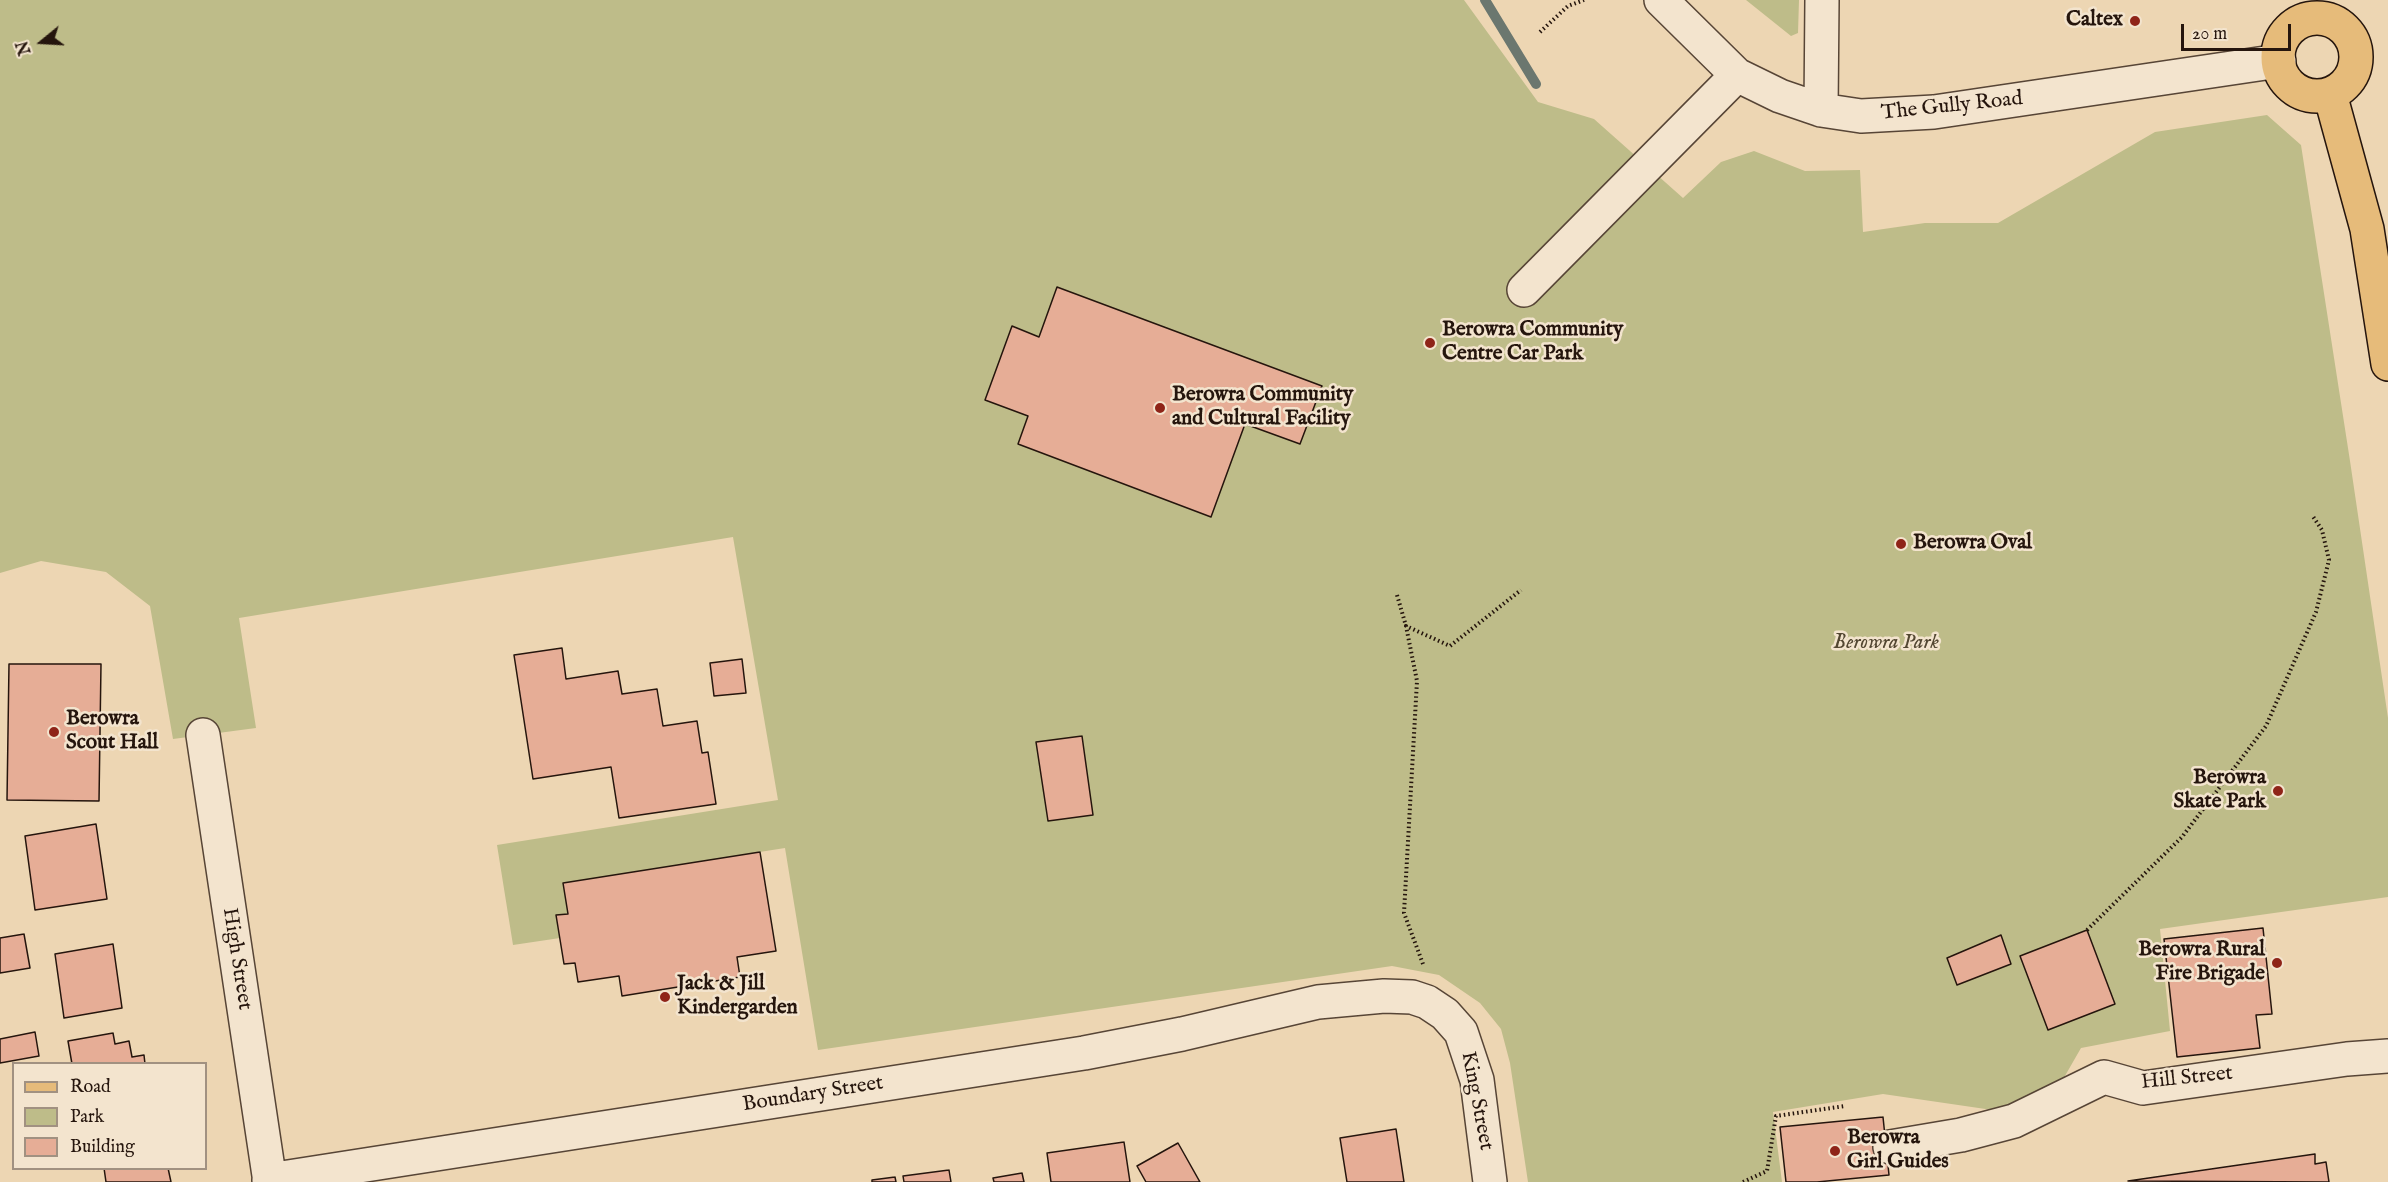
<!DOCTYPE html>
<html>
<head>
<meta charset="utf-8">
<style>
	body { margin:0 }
	#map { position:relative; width:2388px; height:1182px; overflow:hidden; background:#edd6b3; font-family:"IM FELL English",serif }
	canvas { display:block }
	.legend { position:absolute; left:12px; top:1062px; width:195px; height:108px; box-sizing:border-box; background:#f3e4ce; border:2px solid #a19181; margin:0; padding:8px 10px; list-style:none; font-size:18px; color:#25150d }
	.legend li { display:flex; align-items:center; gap:12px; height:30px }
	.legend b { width:30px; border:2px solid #a19181 }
	.north { position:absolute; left:12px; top:12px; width:60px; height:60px; -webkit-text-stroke:4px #f3e4ce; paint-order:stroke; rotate:252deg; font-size:16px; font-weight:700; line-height:24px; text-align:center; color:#25150d }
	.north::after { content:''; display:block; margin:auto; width:21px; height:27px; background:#25150d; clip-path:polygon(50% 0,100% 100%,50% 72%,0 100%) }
	.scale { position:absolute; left:2181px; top:24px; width:110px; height:27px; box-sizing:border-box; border:3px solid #25150d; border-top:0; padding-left:8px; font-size:18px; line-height:21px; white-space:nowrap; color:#25150d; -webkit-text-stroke:4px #f3e4ce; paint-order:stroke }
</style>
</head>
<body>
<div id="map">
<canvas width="2388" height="1182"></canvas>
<ul class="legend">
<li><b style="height:8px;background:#e6bb7a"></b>Road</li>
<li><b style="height:16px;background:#bebc89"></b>Park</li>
<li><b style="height:16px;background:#e6ad96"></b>Building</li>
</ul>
<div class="north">N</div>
<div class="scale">20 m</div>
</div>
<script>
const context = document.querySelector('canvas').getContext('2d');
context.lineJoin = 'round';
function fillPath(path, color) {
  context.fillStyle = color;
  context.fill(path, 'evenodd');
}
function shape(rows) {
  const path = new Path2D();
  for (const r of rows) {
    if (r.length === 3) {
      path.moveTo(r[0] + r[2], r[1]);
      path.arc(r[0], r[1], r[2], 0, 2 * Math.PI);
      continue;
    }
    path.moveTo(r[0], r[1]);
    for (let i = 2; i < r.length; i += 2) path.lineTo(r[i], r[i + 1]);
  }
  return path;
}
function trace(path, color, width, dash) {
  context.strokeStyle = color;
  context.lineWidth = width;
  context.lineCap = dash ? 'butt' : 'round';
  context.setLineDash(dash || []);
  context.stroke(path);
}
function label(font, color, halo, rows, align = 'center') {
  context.font = font + ' "IM FELL English",serif';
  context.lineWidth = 5;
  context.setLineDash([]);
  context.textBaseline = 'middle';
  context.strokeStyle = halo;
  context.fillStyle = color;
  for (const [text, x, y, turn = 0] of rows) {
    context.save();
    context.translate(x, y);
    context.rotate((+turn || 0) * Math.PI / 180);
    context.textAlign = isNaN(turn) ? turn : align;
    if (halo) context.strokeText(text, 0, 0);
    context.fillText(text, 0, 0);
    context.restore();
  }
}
fillPath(shape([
	[0,0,1464,0,1538,102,1594,119,1683,198,1721,162,1754,151,1805,171,1860,170,1863,232,1925,223,1998,223,2155,132,2267,115,2301,145,2350,461,2388,718,2388,897,2160,929,2170,1031,2081,1048,2058,1088,2006,1112,1883,1094,1773,1112,1782,1182,1528,1182,1510,1063,1501,1029,1480,1003,1439,975,1392,966,818,1050,785,848,563,883,568,914,556,916,560,938,513,945,497,845,778,800,733,537,239,618,256,728,173,739,150,606,106,572,41,561,0,573],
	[1746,0,1799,0,1798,33,1791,36]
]), '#bebc89');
trace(shape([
	[1485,0,1536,84]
]), '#6b776f', 10);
const building = shape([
	[1057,287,1322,386,1300,444,1245,424,1211,517,1018,444,1028,416,985,400,1012,326,1039,337,1057,287],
	[562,648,566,679,618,671,622,694,657,689,663,726,697,721,702,753,708,752,716,804,619,818,611,767,533,779,514,655,562,648],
	[742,659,746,693,714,696,710,663,742,659],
	[9,664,101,664,99,801,7,800,9,664],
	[1082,736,1093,815,1048,821,1036,742,1082,736],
	[96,824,107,899,35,910,25,836,96,824],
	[760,852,776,951,737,957,740,977,622,996,619,976,578,982,575,963,564,964,556,915,568,914,563,883,760,852],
	[2263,928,2272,1014,2256,1015,2260,1048,2177,1057,2164,939,2263,928],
	[2087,930,2115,1004,2048,1030,2020,956,2087,930],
	[24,934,30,968,0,973,0,938,24,934],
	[2001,935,2011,964,1957,985,1947,958,2001,935],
	[113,944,122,1008,64,1018,55,954,113,944],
	[35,1032,39,1056,0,1063,0,1039,35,1032],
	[113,1033,115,1044,129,1041,132,1057,144,1055,145,1064,72,1064,68,1041,113,1033],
	[1883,1117,1889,1175,1817,1182,1786,1182,1780,1127,1883,1117],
	[1396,1129,1404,1182,1347,1182,1340,1138,1396,1129],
	[1124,1142,1130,1182,1051,1182,1047,1153,1124,1142],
	[1178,1143,1200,1182,1146,1182,1137,1166,1178,1143],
	[2315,1154,2315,1164,2326,1162,2329,1182,2128,1181,2315,1154],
	[104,1168,168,1168,171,1182,106,1182,104,1168],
	[949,1170,951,1182,904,1182,903,1176,949,1170],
	[1022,1173,1024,1182,994,1182,993,1178,1022,1173],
	[895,1177,896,1182,872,1182,872,1180,895,1177]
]);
fillPath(building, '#e6ad96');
trace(building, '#25150d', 1.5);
const minor = shape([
	[1661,0,1737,75,1780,96,1821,110,1861,116,1934,112,2279,61],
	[1821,110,1822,0],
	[1524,290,1737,75],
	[203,735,270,1182],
	[1890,1147,1961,1135,2014,1121,2104,1077,2143,1088,2347,1059,2388,1056],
	[269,1180,1084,1053,1182,1034,1318,1002,1384,996,1412,997,1427,1002,1445,1014,1461,1032,1477,1080,1490,1182]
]);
const major = shape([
	[2317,57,39],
	[2330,94,2367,229,2388,364]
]);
trace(minor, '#574536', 36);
trace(major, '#25150d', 36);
trace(shape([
	[1540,32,1568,6,1584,0],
	[1397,595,1406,626],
	[2087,930,2182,837,2266,726,2316,612,2329,560,2322,530,2312,515],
	[1423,964,1404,913,1417,681,1406,626,1450,646,1521,590],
	[1743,1182,1767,1171,1776,1116,1845,1106]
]), '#25150d', 4, [1.5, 3]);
trace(minor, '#f3e4ce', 33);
trace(major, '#e6bb7a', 33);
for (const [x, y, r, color] of [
	[2135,21,6,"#8f2418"],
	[1430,343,6,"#8f2418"],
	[1160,408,6,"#8f2418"],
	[1901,544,6,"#8f2418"],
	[54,732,6,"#8f2418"],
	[2278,791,6,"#8f2418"],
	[2277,963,6,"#8f2418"],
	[665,997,6,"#8f2418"],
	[1835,1151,6,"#8f2418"]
]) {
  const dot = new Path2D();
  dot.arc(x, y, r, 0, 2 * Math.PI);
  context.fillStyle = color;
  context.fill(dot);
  trace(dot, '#f3e4ce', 2);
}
label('bold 21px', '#25150d', '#f3e4ce', [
	["Caltex",2123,21,"right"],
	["Berowra Community",1442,331],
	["Centre Car Park",1442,355],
	["Berowra Community",1172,396],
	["and Cultural Facility",1172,420],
	["Berowra Oval",1913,544],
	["Berowra",66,720],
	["Scout Hall",66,744],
	["Berowra",2266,779,"right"],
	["Skate Park",2266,803,"right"],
	["Berowra Rural",2265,951,"right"],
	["Fire Brigade",2265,975,"right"],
	["Jack & Jill",677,985],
	["Kindergarden",677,1009],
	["Berowra",1847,1139],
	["Girl Guides",1847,1163]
], 'left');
label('21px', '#25150d', '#f3e4ce', [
	["The Gully Road",1952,107,-6],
	["High Street",236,959,81],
	["Hill Street",2187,1079,-6],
	["Boundary Street",813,1095,-9],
	["King Street",1476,1101,79]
]);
label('italic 21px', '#534732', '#f3e4ce', [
	["Berowra Park",1886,644]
]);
</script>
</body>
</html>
